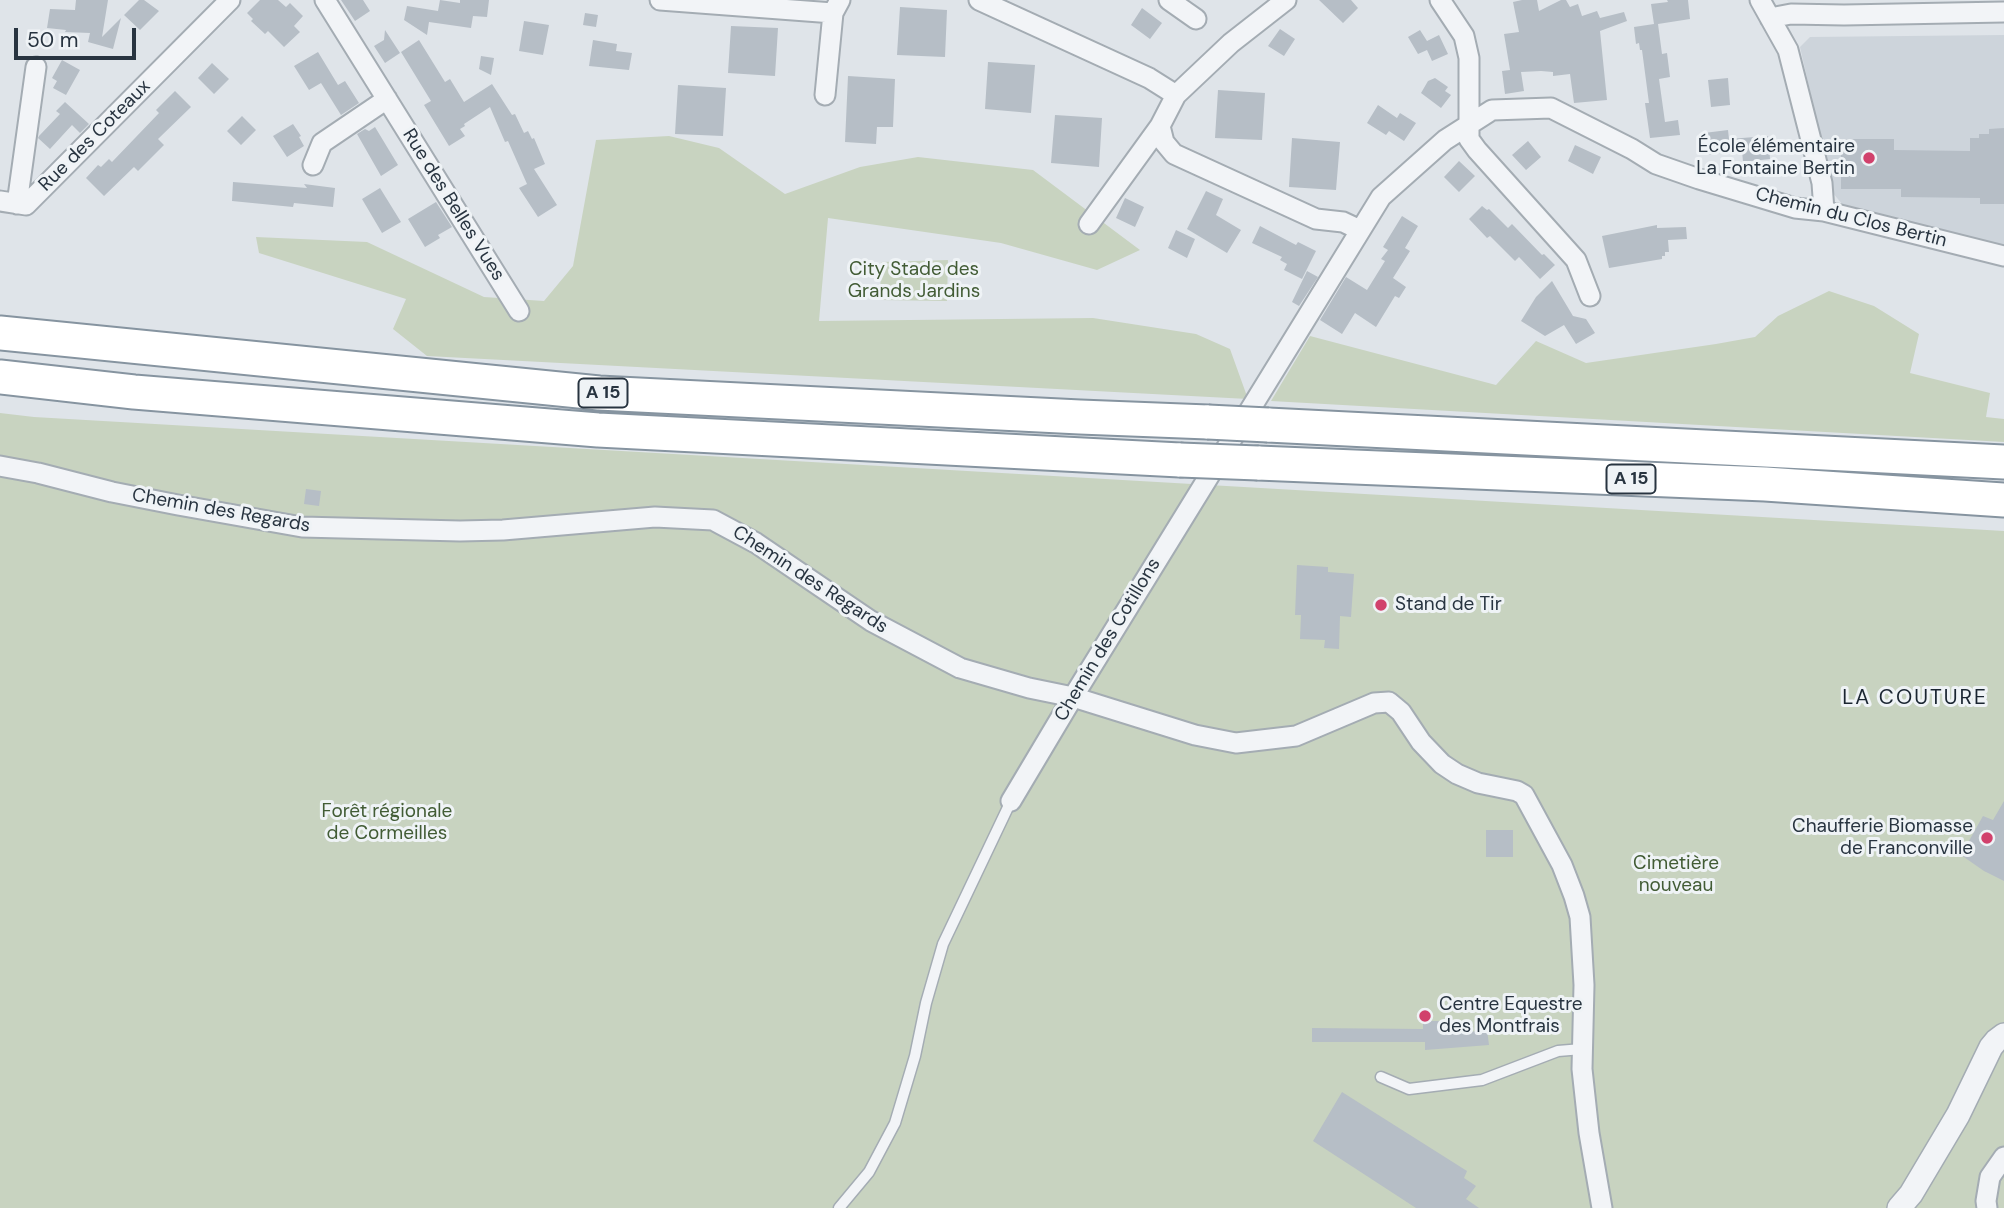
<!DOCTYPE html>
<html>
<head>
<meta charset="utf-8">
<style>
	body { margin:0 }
	#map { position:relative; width:2004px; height:1208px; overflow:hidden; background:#dfe4e9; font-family:"DM Sans",sans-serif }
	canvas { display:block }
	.scale { position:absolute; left:14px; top:28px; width:122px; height:32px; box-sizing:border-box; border:4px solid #283440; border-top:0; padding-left:9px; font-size:21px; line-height:24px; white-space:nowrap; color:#283440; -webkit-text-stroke:5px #eff3f6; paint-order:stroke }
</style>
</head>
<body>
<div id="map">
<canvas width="2004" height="1208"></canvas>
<div class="scale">50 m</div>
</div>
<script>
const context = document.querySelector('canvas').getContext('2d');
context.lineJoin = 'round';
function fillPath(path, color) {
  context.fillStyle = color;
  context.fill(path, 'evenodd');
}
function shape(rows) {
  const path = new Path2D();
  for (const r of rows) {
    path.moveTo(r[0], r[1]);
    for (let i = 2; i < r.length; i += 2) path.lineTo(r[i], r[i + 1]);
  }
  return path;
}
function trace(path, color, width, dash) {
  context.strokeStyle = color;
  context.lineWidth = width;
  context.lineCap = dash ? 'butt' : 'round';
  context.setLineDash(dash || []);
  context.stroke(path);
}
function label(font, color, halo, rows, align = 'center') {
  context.font = font + ' "DM Sans",sans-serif';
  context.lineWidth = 6;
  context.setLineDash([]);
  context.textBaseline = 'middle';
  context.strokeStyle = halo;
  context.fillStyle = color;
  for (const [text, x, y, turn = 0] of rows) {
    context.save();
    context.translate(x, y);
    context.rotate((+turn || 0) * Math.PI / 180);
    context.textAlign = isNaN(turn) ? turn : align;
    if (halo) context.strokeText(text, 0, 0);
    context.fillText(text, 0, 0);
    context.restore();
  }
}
fillPath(shape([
	[2004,35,2004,249,1842,204,1833,193,1800,47,1810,37]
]), '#cdd4db');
fillPath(shape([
	[669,136,719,148,785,194,860,167,918,157,1033,170,1140,250,1097,270,1001,243,828,218,819,321,1093,318,1196,334,1230,349,1248,399,427,356,393,329,406,299,259,253,256,237,367,242,484,297,544,301,573,266,596,140],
	[948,260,947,301,880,300,881,262],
	[1829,291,1874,306,1919,334,1910,373,1990,393,1986,417,2004,419,2004,442,1271,401,1310,336,1496,385,1536,341,1586,363,1716,344,1755,337,1778,316],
	[0,413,34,417,2004,531,2004,1208,0,1208]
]), '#c8d3c0');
fillPath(shape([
	[76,0,108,0,102,37,121,18,113,49,88,42,90,33,65,32,66,30,47,28,50,9,75,10],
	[139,0,144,0,159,11,140,30,124,15],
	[260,0,278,0,286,7,290,3,303,16,294,26,300,32,284,47,268,31,265,34,251,21,253,19,247,13],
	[341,0,363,0,370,11,355,21],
	[440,0,460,3,460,0,489,0,487,17,473,16,471,28,429,22,427,35,404,20,407,6,438,11],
	[1319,0,1351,0,1358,8,1343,23],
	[1522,0,1537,0,1539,11,1561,0,1566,0,1570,7,1578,4,1582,16,1597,11,1600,18,1624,12,1627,21,1600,31,1607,100,1574,103,1570,74,1553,76,1553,72,1541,71,1521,72,1524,91,1505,94,1502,71,1510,70,1504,34,1519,32,1513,2],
	[1667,0,1688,0,1690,19,1658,24,1662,54,1667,53,1670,77,1659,79,1665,122,1678,120,1680,135,1650,138,1645,103,1649,103,1642,50,1640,50,1639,43,1636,44,1634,27,1654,24,1651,4,1668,2],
	[900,7,947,10,945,57,897,55],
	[1142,8,1162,23,1150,39,1131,25],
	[585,13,598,15,596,27,583,25],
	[524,21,549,25,543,55,519,51],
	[731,26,778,28,775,76,728,73],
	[1280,29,1295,39,1284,56,1268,46],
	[385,30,400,53,385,63,374,46,384,40],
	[1420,30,1427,41,1439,35,1448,54,1432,61,1427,50,1418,54,1408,37],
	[419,40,445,82,450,79,464,102,492,84,512,115,515,114,524,133,528,131,532,139,534,138,545,164,534,169,557,205,538,217,519,188,527,184,508,141,505,142,490,107,464,124,465,126,460,129,465,136,449,146,424,105,431,101,401,52],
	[593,40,617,44,616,51,632,53,629,70,589,66],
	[318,52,338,85,345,81,359,103,341,115,321,83,309,90,294,66],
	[481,56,494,58,491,75,479,69],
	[62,60,80,70,66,95,53,88,57,81,52,78],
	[988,62,1035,65,1031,113,985,109],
	[212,63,229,79,214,94,198,78],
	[848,76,895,79,893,127,877,127,876,144,845,142],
	[1435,78,1448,87,1445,91,1451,95,1441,108,1421,93,1428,81],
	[1728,78,1730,105,1711,107,1708,80],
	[678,85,726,88,723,136,675,134],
	[1218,90,1265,93,1262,140,1215,138],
	[175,91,191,107,158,139,164,145,138,171,134,167,104,196,86,178,98,165,101,167,109,159,112,162,159,113,156,110],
	[65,102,89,124,80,133,72,125,50,149,38,138,39,136,60,114,56,111],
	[1378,105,1397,118,1400,113,1416,123,1404,141,1389,131,1386,135,1367,123],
	[1055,115,1102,118,1099,167,1051,163],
	[242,116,256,130,241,145,227,131],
	[293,124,301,136,299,137,304,146,287,157,273,136],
	[375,127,398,165,381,176,357,134,365,129,369,131],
	[2004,128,2004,204,1980,204,1980,198,1901,197,1901,189,1841,189,1841,139,1894,139,1894,150,1970,151,1970,138,1979,138,1979,134,1989,134,1989,129],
	[1728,130,1729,139,1768,136,1770,159,1743,162,1742,150,1706,155,1704,133],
	[1292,138,1340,142,1336,190,1289,187],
	[1528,141,1541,157,1526,170,1512,155],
	[1575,145,1601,157,1593,174,1568,161],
	[1459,161,1475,176,1459,192,1444,177],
	[233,182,307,188,304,184,335,188,333,207,294,203,293,207,232,201],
	[380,188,401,222,382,233,362,199],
	[1206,191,1223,199,1216,215,1241,230,1227,253,1187,229],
	[1125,198,1144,207,1135,227,1116,218],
	[436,202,452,227,438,235,440,238,425,247,408,219],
	[1482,206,1487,210,1489,209,1508,228,1512,224,1542,255,1544,254,1555,265,1540,279,1519,257,1515,261,1490,236,1487,238,1469,219],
	[1402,216,1418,226,1405,248,1410,251,1393,278,1406,287,1399,298,1395,296,1376,327,1355,313,1342,334,1320,320,1346,277,1367,290,1385,261,1381,259,1388,250,1383,247],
	[1657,225,1657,228,1686,227,1687,239,1668,240,1669,252,1665,252,1665,256,1662,256,1662,259,1609,268,1602,236],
	[1260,226,1296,245,1298,242,1316,251,1302,279,1284,270,1287,264,1280,260,1282,257,1252,243],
	[1176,230,1195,239,1187,258,1168,248],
	[1307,271,1318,277,1299,306,1292,302],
	[1552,281,1573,316,1586,319,1595,333,1576,344,1564,325,1545,336,1521,321,1536,297],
	[306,489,321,491,319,506,304,504],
	[1297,565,1328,567,1328,572,1354,574,1351,617,1340,616,1339,649,1324,648,1325,640,1300,639,1301,615,1295,615],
	[2004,801,2004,881,1984,871,1961,855,1983,816,1993,820],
	[1486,830,1513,830,1513,857,1486,857],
	[1423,1021,1466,1021,1468,1032,1487,1030,1489,1045,1425,1050,1425,1042,1312,1042,1312,1028,1423,1029],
	[1342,1092,1467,1171,1464,1178,1476,1186,1466,1199,1479,1208,1416,1208,1313,1141]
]), '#b6bec6');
const service = shape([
	[1381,1077,1409,1089,1482,1080,1558,1051,1582,1049],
	[839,1208,869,1172,895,1123,915,1056,926,1003,943,944,1011,801]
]);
const minor = shape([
	[325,0,519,311],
	[660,0,833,13,840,0],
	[979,0,1149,78,1176,95],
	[1169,0,1196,19],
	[1440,0,1464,36,1469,58,1469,139,1477,150,1576,260,1590,296],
	[1760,0,1788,50,1822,183,1824,211],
	[1770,18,1791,14,1844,15,2004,12],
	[825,95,833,13],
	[1160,126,1164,142,1174,154,1316,219,1343,222,1360,230],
	[313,165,322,143,387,99],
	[0,201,26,205,230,0],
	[17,204,36,67],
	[1089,224,1160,126,1176,95,1231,43,1286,0],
	[0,466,38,473,112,492,178,505,302,527,460,531,503,530,655,517,713,520,756,543,871,621,960,668,1029,688,1073,697,1195,735,1236,743,1296,736,1374,703,1389,702,1401,712,1421,742,1442,764,1457,774,1478,783,1517,791,1524,795,1562,865,1574,896,1580,917,1584,985,1582,1069,1589,1133,1602,1208],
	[1011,801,1073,697,1381,197,1445,140,1492,110,1551,108,1632,149,1656,164,1699,179,1795,208,1824,211,2004,256],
	[1987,1208,1986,1201,1990,1177,2004,1157]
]);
const tertiary = shape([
	[1899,1208,1911,1194,1958,1115,1991,1047,1996,1041,2004,1035]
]);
const motorway = shape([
	[0,333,599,393,1080,417,1208,422],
	[0,377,134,392,598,430,1180,460],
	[1268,425,2004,462],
	[1258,463,1765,484,2004,500]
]);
trace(service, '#a4acb3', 13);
trace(minor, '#a4acb3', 23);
trace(tertiary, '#a4acb3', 26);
trace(motorway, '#8694a0', 37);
trace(service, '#f2f4f7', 10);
trace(minor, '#f2f4f7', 19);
trace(tertiary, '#f2f4f7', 23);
trace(motorway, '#fff', 33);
const motorwayBridge = shape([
	[1208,422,1268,425],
	[1180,460,1258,463]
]);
trace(motorwayBridge, '#8694a0', 37, []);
trace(motorwayBridge, '#fff', 33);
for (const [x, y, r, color] of [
	[1869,158,7,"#d1416c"],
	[1381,605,7,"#d1416c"],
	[1987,838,7,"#d1416c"],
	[1425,1016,7,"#d1416c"]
]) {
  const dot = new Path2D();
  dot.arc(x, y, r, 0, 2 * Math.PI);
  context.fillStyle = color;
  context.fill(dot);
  trace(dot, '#eff3f6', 2.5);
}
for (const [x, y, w] of [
	[603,393,49],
	[1631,479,49]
]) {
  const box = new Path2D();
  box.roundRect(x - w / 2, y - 14.5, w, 29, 5);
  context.fillStyle = '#eff3f6';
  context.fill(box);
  trace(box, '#283440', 2);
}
label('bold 18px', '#283440', null, [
	["A 15",603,393],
	["A 15",1631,479]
]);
label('19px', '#283440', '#eff3f6', [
	["Rue des Coteaux",95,136,-45],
	["Rue des Belles Vues",453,205,58],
	["Chemin du Clos Bertin",1851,218,14],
	["Chemin des Regards",221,511,10],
	["Chemin des Regards",810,580,33],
	["Chemin des Cotillons",1108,640,-59]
]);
label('19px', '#283440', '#eff3f6', [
	["École élémentaire",1855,147],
	["La Fontaine Bertin",1855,169],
	["Stand de Tir",1395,605,"left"],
	["Chaufferie Biomasse",1973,827],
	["de Franconville",1973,849],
	["Centre Equestre",1439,1005,"left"],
	["des Montfrais",1439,1027,"left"]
], 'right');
label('19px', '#425c35', '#eff3f6', [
	["City Stade des",914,270],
	["Grands Jardins",914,292],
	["Forêt régionale",387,812],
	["de Cormeilles",387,834],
	["Cimetière",1676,864],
	["nouveau",1676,886]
]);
context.letterSpacing = '2px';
label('21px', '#1a2531', '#eff3f6', [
	["LA COUTURE",1915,698]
]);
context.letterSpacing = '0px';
</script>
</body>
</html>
